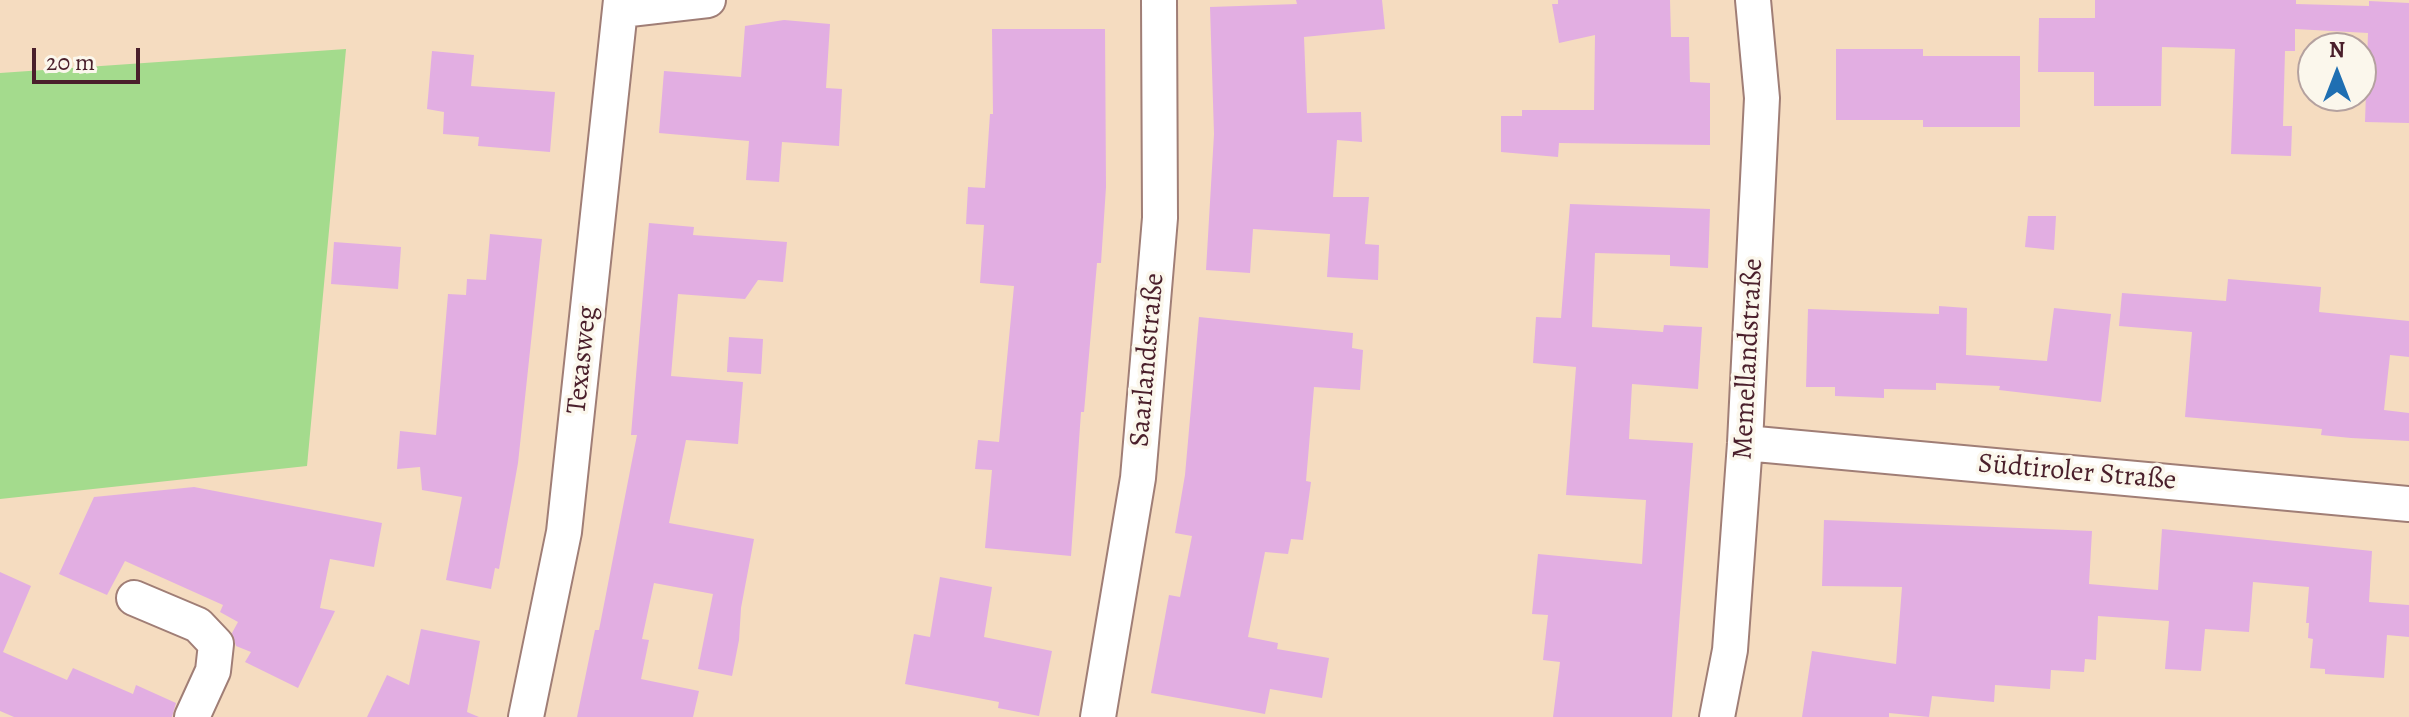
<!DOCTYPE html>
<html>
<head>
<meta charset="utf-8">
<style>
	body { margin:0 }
	#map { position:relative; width:2409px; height:717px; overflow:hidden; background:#f5dcc0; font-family:Alegreya,serif }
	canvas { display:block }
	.north { position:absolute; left:2297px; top:32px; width:80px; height:80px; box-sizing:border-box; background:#fbf7ec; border:2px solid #b4a19f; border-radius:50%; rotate:0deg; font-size:22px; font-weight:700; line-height:32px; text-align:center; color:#4a1f2b }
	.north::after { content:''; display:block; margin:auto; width:28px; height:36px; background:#1f6fb2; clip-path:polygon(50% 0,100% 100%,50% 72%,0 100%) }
	.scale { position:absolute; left:32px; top:48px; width:108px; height:36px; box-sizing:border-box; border:4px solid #4a1f2b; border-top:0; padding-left:10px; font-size:24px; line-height:28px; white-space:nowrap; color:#4a1f2b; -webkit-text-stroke:6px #fbf7ec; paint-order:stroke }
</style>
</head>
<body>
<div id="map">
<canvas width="2409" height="717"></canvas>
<div class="north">N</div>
<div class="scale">20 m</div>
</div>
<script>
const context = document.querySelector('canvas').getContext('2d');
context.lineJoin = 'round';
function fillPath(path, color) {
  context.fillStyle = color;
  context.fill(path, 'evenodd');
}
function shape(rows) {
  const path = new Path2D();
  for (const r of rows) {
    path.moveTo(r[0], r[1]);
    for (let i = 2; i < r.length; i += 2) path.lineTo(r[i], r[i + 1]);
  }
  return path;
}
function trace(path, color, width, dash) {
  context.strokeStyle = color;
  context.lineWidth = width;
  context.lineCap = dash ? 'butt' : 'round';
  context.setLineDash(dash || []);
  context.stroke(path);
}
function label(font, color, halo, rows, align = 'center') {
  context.font = font + ' Alegreya,serif';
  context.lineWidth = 7;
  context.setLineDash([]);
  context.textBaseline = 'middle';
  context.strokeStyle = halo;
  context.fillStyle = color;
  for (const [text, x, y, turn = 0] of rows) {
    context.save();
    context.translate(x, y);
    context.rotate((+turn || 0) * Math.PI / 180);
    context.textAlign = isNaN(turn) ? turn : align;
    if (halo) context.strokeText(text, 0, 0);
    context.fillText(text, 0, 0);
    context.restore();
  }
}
fillPath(shape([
	[346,49,307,466,0,499,0,73]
]), '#a4db8d');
fillPath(shape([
	[1296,0,1382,0,1385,29,1304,37,1307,113,1361,112,1362,142,1337,140,1333,197,1369,197,1365,244,1379,245,1378,280,1327,277,1330,234,1253,229,1250,273,1206,270,1214,134,1210,7,1297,4],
	[1558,0,1670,0,1671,37,1689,37,1690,82,1710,83,1710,145,1559,143,1558,157,1501,152,1501,116,1522,116,1522,110,1594,110,1595,35,1559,43,1552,4,1558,4],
	[2095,0,2296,0,2296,4,2369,6,2369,1,2409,3,2409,123,2365,122,2368,33,2295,29,2295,51,2285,51,2283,126,2292,126,2291,156,2231,154,2235,49,2162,47,2161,106,2094,106,2094,72,2038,72,2039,18,2095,18],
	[784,20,830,24,826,88,842,89,839,146,782,142,779,182,746,180,749,141,659,133,664,71,741,77,745,26],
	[992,29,1105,29,1106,187,1101,263,1097,263,1084,412,1081,412,1071,556,985,548,992,470,975,469,978,440,999,442,1014,286,980,283,984,225,966,224,968,187,985,188,990,114,993,114],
	[1836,49,1923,49,1923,56,2020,56,2020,127,1923,127,1923,120,1836,120],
	[432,51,474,55,471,86,555,92,550,152,478,146,479,137,443,134,444,112,427,109],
	[1570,204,1710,209,1708,268,1670,266,1670,255,1595,253,1592,327,1663,332,1664,325,1702,327,1698,389,1632,384,1629,439,1693,443,1672,717,1553,717,1560,662,1543,660,1548,615,1532,614,1538,554,1642,564,1646,500,1566,495,1576,367,1533,363,1536,317,1561,318],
	[2028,216,2056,216,2054,250,2025,247],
	[649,223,694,227,693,235,787,242,783,282,758,280,745,299,678,294,671,376,743,382,738,444,686,440,669,523,754,539,741,608,739,640,732,676,698,669,713,594,654,583,642,639,649,640,641,679,699,691,693,717,577,717,595,630,599,630,637,435,631,435],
	[490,234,542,239,518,463,499,569,495,568,491,589,446,580,462,497,422,490,420,467,397,469,400,431,436,435,448,294,466,295,467,279,486,280],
	[334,242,401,247,398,289,331,284],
	[2228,279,2321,287,2319,312,2409,321,2409,357,2390,355,2384,410,2409,413,2409,441,2351,438,2321,435,2322,429,2185,417,2192,332,2119,326,2122,293,2226,301],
	[1939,306,1967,308,1966,355,2047,361,2054,308,2111,314,2101,402,1999,390,2000,386,1936,383,1936,390,1884,389,1884,398,1835,396,1835,387,1806,387,1808,309,1939,314],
	[1199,317,1353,333,1352,348,1363,350,1360,390,1314,387,1306,481,1311,482,1303,540,1291,539,1288,554,1265,552,1248,637,1278,643,1277,649,1329,658,1322,698,1270,689,1265,714,1151,693,1169,595,1180,597,1192,536,1175,533,1185,475],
	[729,337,763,339,761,374,727,372],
	[194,487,382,523,374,567,330,559,320,608,335,611,298,688,245,662,251,652,236,646,232,633,238,622,220,612,223,605,125,561,107,595,59,574,94,497],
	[1824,520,2092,531,2089,584,2158,590,2162,529,2372,551,2369,602,2409,605,2409,637,2387,635,2384,678,2325,674,2325,669,2310,668,2313,639,2308,638,2309,623,2306,623,2309,587,2253,582,2249,632,2205,629,2201,671,2165,669,2169,621,2098,616,2096,660,2085,659,2084,672,2051,670,2050,689,1995,685,1994,702,1932,696,1929,717,1889,713,1889,717,1802,717,1812,651,1896,664,1902,587,1822,586],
	[0,572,31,586,3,652,67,680,73,668,133,694,136,685,176,703,172,717,14,717,0,711],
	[940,577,992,587,984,637,1052,651,1039,716,998,708,999,702,905,684,914,634,930,637],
	[421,629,480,641,467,712,479,717,367,717,387,675,409,685]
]), '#e2aee2');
const street = shape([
	[621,10,708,0],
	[1745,443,2409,504],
	[134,598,198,625,216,644,213,671,192,717],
	[526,717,564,532,621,0],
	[1098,717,1138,478,1160,218,1159,0],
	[1717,717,1730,650,1745,443,1762,98,1753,0]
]);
trace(street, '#a07e76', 38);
trace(street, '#fff', 34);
label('28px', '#4a1f2b', '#fbf7ec', [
	["Memellandstraße",1749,359,-87],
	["Texasweg",583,360,-84],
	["Saarlandstraße",1148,360,-85],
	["Südtiroler Straße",2077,473,5]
]);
</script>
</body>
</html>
